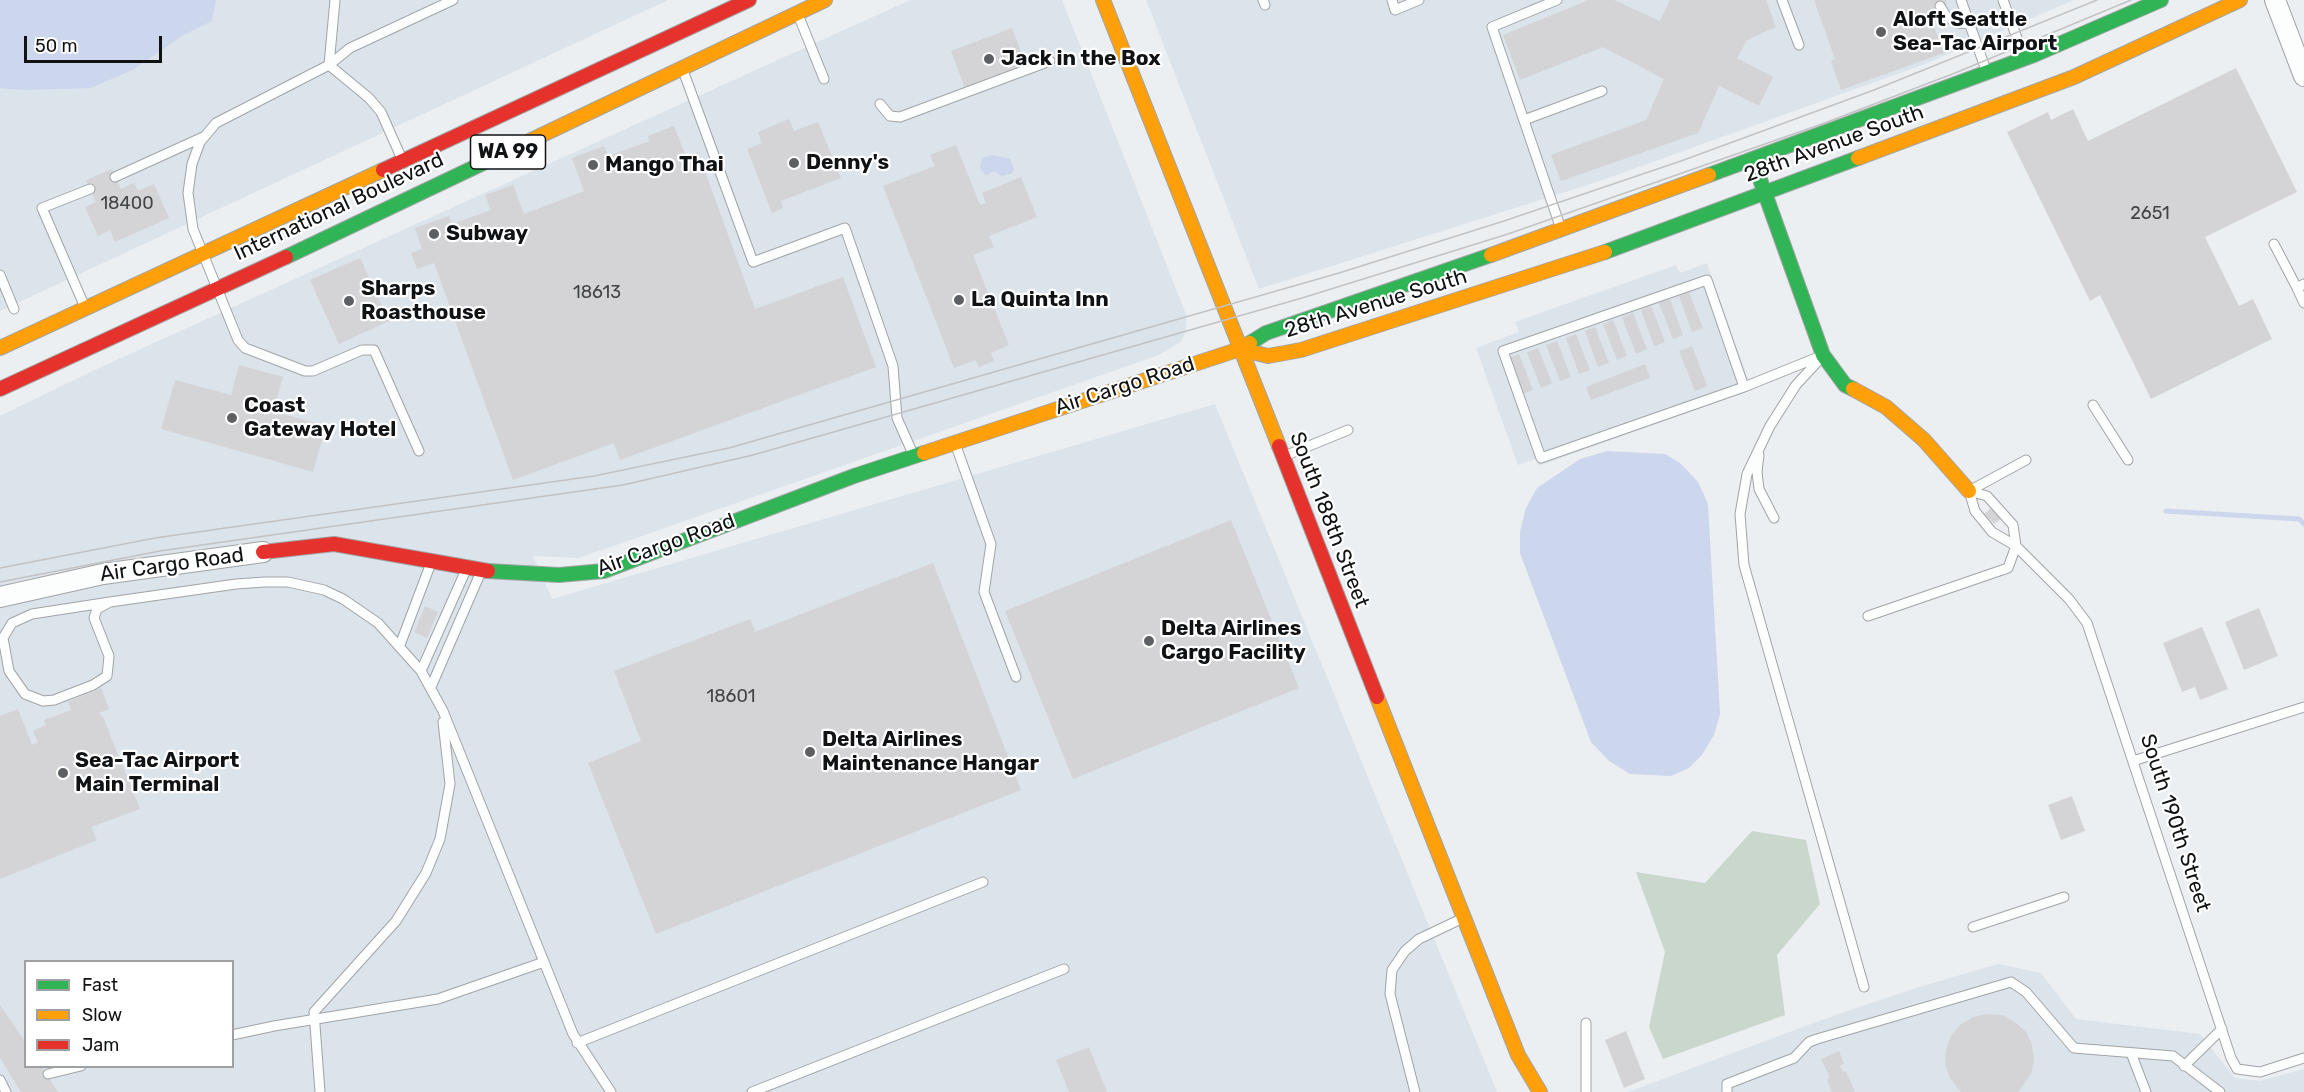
<!DOCTYPE html>
<html>
<head>
<meta charset="utf-8">
<style>
	body { margin:0 }
	#map { position:relative; width:2304px; height:1092px; overflow:hidden; background:#eceff2; font-family:Rubik,sans-serif }
	canvas { display:block }
	.legend { position:absolute; left:24px; top:960px; width:210px; height:108px; box-sizing:border-box; background:#fff; border:2px solid #9fa0a1; margin:0; padding:8px 10px; list-style:none; font-size:18px; color:#101214 }
	.legend li { display:flex; align-items:center; gap:12px; height:30px }
	.legend b { width:30px; border:2px solid #9fa0a1 }
	.scale { position:absolute; left:24px; top:36px; width:138px; height:27px; box-sizing:border-box; border:3px solid #101214; border-top:0; padding-left:8px; font-size:18px; line-height:21px; white-space:nowrap; color:#101214; -webkit-text-stroke:4px #fff; paint-order:stroke }
</style>
</head>
<body>
<div id="map">
<canvas width="2304" height="1092"></canvas>
<ul class="legend">
<li><b style="height:8px;background:#30b455"></b>Fast</li>
<li><b style="height:8px;background:#ff9f0a"></b>Slow</li>
<li><b style="height:8px;background:#e5322d"></b>Jam</li>
</ul>
<div class="scale">50 m</div>
</div>
<script>
const context = document.querySelector('canvas').getContext('2d');
context.lineJoin = 'round';
function fillPath(path, color) {
  context.fillStyle = color;
  context.fill(path, 'evenodd');
}
function shape(rows) {
  const path = new Path2D();
  for (const r of rows) {
    path.moveTo(r[0], r[1]);
    for (let i = 2; i < r.length; i += 2) path.lineTo(r[i], r[i + 1]);
  }
  return path;
}
function trace(path, color, width, dash) {
  context.strokeStyle = color;
  context.lineWidth = width;
  context.lineCap = dash ? 'butt' : 'round';
  context.setLineDash(dash || []);
  context.stroke(path);
}
function label(font, color, halo, rows, align = 'center') {
  context.font = font + ' Rubik,sans-serif';
  context.lineWidth = 4.5;
  context.setLineDash([]);
  context.textBaseline = 'middle';
  context.strokeStyle = halo;
  context.fillStyle = color;
  for (const [text, x, y, turn = 0] of rows) {
    context.save();
    context.translate(x, y);
    context.rotate((+turn || 0) * Math.PI / 180);
    context.textAlign = isNaN(turn) ? turn : align;
    if (halo) context.strokeText(text, 0, 0);
    context.fillText(text, 0, 0);
    context.restore();
  }
}
fillPath(shape([
	[216,0,668,0,0,311,0,88,91,88,133,70,184,35,212,21],
	[910,0,1062,0,1186,314,1186,331,1181,342,1156,356,579,558,533,556,552,599,1215,404,1497,1092,0,1092,0,416,101,367],
	[26,962,232,962,232,1066,26,1066],
	[1146,0,2074,0,1925,64,1597,182,1259,289],
	[1707,263,1752,390,1538,466,1536,459,1518,465,1476,348,1519,332,1515,322,1676,265,1680,273],
	[1998,964,2041,973,2076,1019,2200,1034,2235,1078,2260,1081,2304,1069,2304,1092,1628,1092,1830,1017,1919,987]
]), '#dbe3eb');
fillPath(shape([
	[1752,831,1806,840,1820,904,1777,955,1785,1015,1663,1059,1649,1027,1665,952,1636,872,1705,883]
]), '#cad7cd');
fillPath(shape([
	[0,0,216,0,212,21,184,35,133,70,91,88,24,90,0,88],
	[993,155,1010,159,1014,169,1011,174,1002,176,994,171,987,175,983,172,980,168,982,158],
	[1607,451,1665,454,1680,463,1698,482,1708,504,1720,714,1714,735,1702,755,1689,768,1671,776,1630,774,1609,761,1591,742,1520,553,1520,531,1526,508,1537,488,1580,459]
]), '#ccd6ec');
trace(shape([
	[2166,511,2299,519,2304,524]
]), '#ccd6ec', 5);
fillPath(shape([
	[1589,0,1614,0,1660,21,1670,0,1766,0,1776,27,1747,40,1737,58,1773,77,1759,106,1719,86,1698,133,1561,181,1551,155,1646,120,1664,79,1603,47,1520,80,1503,35],
	[1814,0,1946,0,1947,4,1928,11,1944,53,1841,90,1831,61,1835,59],
	[1012,28,1027,68,966,91,951,51],
	[2236,68,2297,192,2205,237,2239,306,2253,299,2272,339,2151,399,2100,295,2090,301,2007,132,2048,112,2051,120,2073,109,2088,141],
	[789,119,794,131,818,122,841,178,781,201,783,208,772,213,747,149,762,143,758,132],
	[674,126,686,157,698,152,755,309,843,277,876,367,620,460,614,443,513,480,434,263,417,269,411,253,422,249,415,228,449,216,452,224,491,210,485,195,513,185,524,214,584,191,572,158,604,146,608,156,650,141,648,136],
	[956,145,980,205,986,203,982,193,1021,177,1037,217,989,236,994,247,973,255,1009,345,991,353,994,361,979,367,976,360,954,368,883,186,935,166,930,155],
	[112,169,121,189,134,183,138,191,154,184,169,218,115,242,110,230,98,236,85,207,96,202,86,180],
	[360,258,389,321,339,344,310,280],
	[1689,292,1703,328,1692,332,1679,296],
	[1670,299,1683,335,1673,339,1659,303],
	[1651,306,1665,342,1654,346,1641,310],
	[1633,313,1647,349,1636,354,1622,317],
	[1613,320,1627,356,1617,360,1603,324],
	[1595,327,1609,363,1598,367,1585,331],
	[1576,334,1590,370,1579,374,1566,338],
	[1557,341,1571,377,1560,381,1546,345],
	[1692,346,1707,386,1695,391,1679,351],
	[1538,348,1552,383,1541,388,1527,352],
	[1519,354,1533,390,1522,394,1509,358],
	[1645,364,1650,378,1591,400,1586,387],
	[239,365,283,377,273,411,326,426,313,472,161,429,175,380,231,395],
	[1991,508,2001,519,1994,524,1984,514],
	[1231,520,1299,688,1073,779,1005,611],
	[933,563,1021,790,656,934,588,763,641,741,614,671,750,619,755,632],
	[425,606,438,612,427,638,414,632],
	[2259,608,2278,656,2244,670,2225,622],
	[2202,627,2228,689,2200,700,2195,687,2182,692,2163,643],
	[101,688,109,709,99,713,103,717,140,809,91,827,97,840,0,879,0,716,18,709,32,745,38,742,33,731,46,725,44,720,71,710,68,702],
	[2072,796,2085,831,2061,840,2048,805],
	[0,1005,26,1043,26,1066,41,1066,58,1092,21,1092,0,1058],
	[1987,1014,2002,1015,2015,1022,2026,1032,2032,1045,2034,1060,2031,1074,2018,1092,1961,1092,1950,1078,1945,1064,1946,1050,1951,1036,1960,1025,1973,1017],
	[1626,1031,1645,1079,1624,1088,1605,1040],
	[1089,1047,1107,1092,1069,1092,1056,1060],
	[1839,1051,1844,1064,1840,1066,1843,1072,1846,1071,1855,1092,1832,1092,1827,1079,1830,1078,1821,1059]
]), '#d4d4d6');
const lane = shape([
	[335,0,329,65,216,123,200,142,192,164,188,193,193,229,238,340,245,348,305,371,313,371,362,350,374,350,419,451],
	[1263,0,1265,5],
	[1392,0,1395,10,1419,0],
	[1557,0,1492,27,1560,226],
	[1782,0,1799,45],
	[1961,0,1986,70],
	[2003,0,2024,57],
	[1940,6,1946,16,1957,23,1970,24],
	[799,17,824,79],
	[684,73,753,262,845,228,893,366,897,418,913,454],
	[880,104,890,116,900,117,1050,61],
	[1524,120,1602,91],
	[401,157,381,112,369,98,329,65,350,48,453,0],
	[115,177,203,137],
	[2274,244,2297,288],
	[0,275,14,309],
	[2304,284,2297,288,2304,303],
	[84,305,42,208,90,189],
	[1821,358,1796,385,1770,426,1747,474,1740,514,1744,565,1864,987],
	[1744,387,1707,280,1503,351,1541,458,1744,387,1821,356],
	[2093,405,2128,460],
	[956,446,991,544,984,592,1016,677],
	[1287,455,1348,430],
	[1759,455,1757,472,1759,489,1774,518],
	[1971,490,2026,460],
	[1969,491,1987,496,2013,525,2016,546,1992,532,1975,511,1969,491],
	[110,602,97,609,94,618,109,656,107,676,93,685,54,700,43,701,25,694,9,671,3,638,12,623,32,614,110,602,236,584,265,582,288,582,324,590,343,599,378,623,421,671,443,711,573,1034,611,1092],
	[1868,616,2008,568,2016,546,2069,599,2087,623,2231,1058,2237,1069,2260,1072,2304,1058],
	[400,645,431,563],
	[421,671,465,572],
	[431,687,480,574],
	[2133,761,2304,707],
	[1973,927,2064,897],
	[1586,1023,1586,1092],
	[232,1035,274,1026,438,999,544,962],
	[577,1043,983,882],
	[2131,1053,2146,1092],
	[2184,1066,2222,1029],
	[48,1074,81,1066],
	[0,1080,6,1092],
	[320,1092,314,1012,396,921,426,873,440,839,450,784,443,722],
	[752,1092,1064,969],
	[1415,1092,1390,994,1392,970,1405,951,1419,939,1461,919],
	[1727,1092,1727,1084,1794,1058,1809,1042,1817,1039,2011,982,2026,992,2074,1048,2173,1056,2220,1092]
]);
const street = shape([
	[2275,0,2304,76],
	[0,597,103,574,263,552]
]);
const fast = shape([
	[1758,174,1823,355,1845,385,1853,389],
	[1709,175,2034,55,2161,0],
	[1605,252,1858,158],
	[286,257,498,156],
	[1250,343,1266,333,1491,255],
	[488,571,559,575,604,571,854,476,924,453]
]);
const slow = shape([
	[1103,0,1279,446],
	[498,156,825,0],
	[1858,158,2074,77,2240,0],
	[1491,255,1709,175],
	[0,348,383,170],
	[1240,349,1268,356,1301,350,1605,252],
	[1853,389,1886,407,1924,440,1969,491],
	[924,453,1240,349,1250,343],
	[1377,697,1518,1055,1540,1092]
]);
const jam = shape([
	[383,170,749,0],
	[0,389,286,257],
	[1279,446,1377,697],
	[263,552,334,544,488,571]
]);
trace(lane, '#a1a4a6', 11);
trace(street, '#a1a4a6', 22);
trace(fast, '#a1a4a6', 16);
trace(slow, '#a1a4a6', 16);
trace(jam, '#a1a4a6', 16);
trace(lane, '#fcfdfd', 9);
trace(street, '#fcfdfd', 20);
trace(fast, '#30b455', 14);
trace(slow, '#ff9f0a', 14);
trace(jam, '#e5322d', 14);
trace(shape([
	[0,568,155,538,594,476,729,448,1339,273,1504,221,1681,161,1874,90,2097,0],
	[0,582,160,551,623,485,753,455,1302,298,1508,234,1822,124,1955,73,2131,0]
]), '#c2c2c2', 1.5);
for (const [x, y, r, color] of [
	[1881,32,6,"#5d5f62"],
	[989,59,6,"#5d5f62"],
	[794,163,6,"#5d5f62"],
	[593,165,6,"#5d5f62"],
	[434,234,6,"#5d5f62"],
	[959,300,6,"#5d5f62"],
	[349,301,6,"#5d5f62"],
	[232,418,6,"#5d5f62"],
	[1149,641,6,"#5d5f62"],
	[810,752,6,"#5d5f62"],
	[63,773,6,"#5d5f62"]
]) {
  const dot = new Path2D();
  dot.arc(x, y, r, 0, 2 * Math.PI);
  context.fillStyle = color;
  context.fill(dot);
  trace(dot, '#fff', 2);
}
label('18px', '#424446', null, [
	["18400",127,204],
	["2651",2150,214],
	["18613",597,293],
	["18601",731,697]
]);
for (const [x, y, w] of [
	[508,152,75]
]) {
  const box = new Path2D();
  box.roundRect(x - w / 2, y - 17, w, 34, 4.5);
  context.fillStyle = '#fff';
  context.fill(box);
  trace(box, '#101214', 1.5);
}
label('bold 20px', '#101214', null, [
	["WA 99",508,152]
]);
label('bold 21px', '#101214', '#fff', [
	["Aloft Seattle",1893,20],
	["Sea-Tac Airport",1893,44],
	["Jack in the Box",1001,59],
	["Denny's",806,163],
	["Mango Thai",605,165],
	["Subway",446,234],
	["Sharps",361,289],
	["Roasthouse",361,313],
	["La Quinta Inn",971,300],
	["Coast",244,406],
	["Gateway Hotel",244,430],
	["Delta Airlines",1161,629],
	["Cargo Facility",1161,653],
	["Delta Airlines",822,740],
	["Maintenance Hangar",822,764],
	["Sea-Tac Airport",75,761],
	["Main Terminal",75,785]
], 'left');
label('21px', '#101214', '#fff', [
	["28th Avenue South",1834,144,-20],
	["International Boulevard",339,207,-25],
	["28th Avenue South",1376,304,-17],
	["Air Cargo Road",1125,386,-18],
	["South 188th Street",1329,520,69],
	["Air Cargo Road",666,545,-20],
	["Air Cargo Road",172,565,-8],
	["South 190th Street",2175,823,72]
]);
</script>
</body>
</html>
